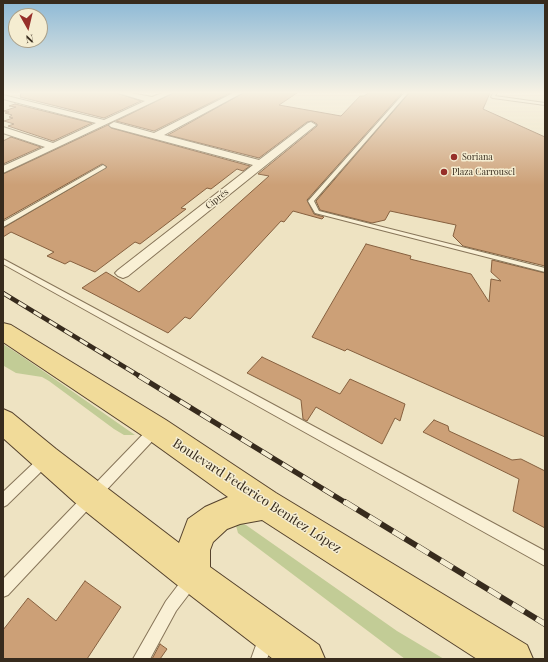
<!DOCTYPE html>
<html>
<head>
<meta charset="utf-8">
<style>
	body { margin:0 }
	#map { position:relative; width:548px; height:662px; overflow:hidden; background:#eee3c2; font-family:"Playfair Display",serif }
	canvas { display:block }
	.frame { position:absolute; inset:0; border:4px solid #372b1d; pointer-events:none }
	.north { position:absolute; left:8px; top:8px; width:40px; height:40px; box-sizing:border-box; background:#f5edd1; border:1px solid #a99f89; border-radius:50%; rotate:172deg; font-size:11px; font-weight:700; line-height:16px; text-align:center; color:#372b1d }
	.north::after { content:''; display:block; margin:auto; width:14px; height:18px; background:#962f29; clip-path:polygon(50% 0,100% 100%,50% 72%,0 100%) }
</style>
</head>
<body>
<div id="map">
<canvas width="548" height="662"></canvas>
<div class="frame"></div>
<div class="north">N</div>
</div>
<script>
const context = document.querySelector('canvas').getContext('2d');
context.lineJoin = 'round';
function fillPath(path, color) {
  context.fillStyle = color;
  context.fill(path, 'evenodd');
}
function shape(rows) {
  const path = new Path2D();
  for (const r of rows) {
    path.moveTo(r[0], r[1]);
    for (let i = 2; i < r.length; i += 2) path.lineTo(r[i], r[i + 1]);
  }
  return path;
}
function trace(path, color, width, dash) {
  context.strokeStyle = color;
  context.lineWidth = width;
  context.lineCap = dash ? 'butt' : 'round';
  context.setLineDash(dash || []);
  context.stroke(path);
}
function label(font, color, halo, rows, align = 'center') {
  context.font = font + ' "Playfair Display",serif';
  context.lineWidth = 3;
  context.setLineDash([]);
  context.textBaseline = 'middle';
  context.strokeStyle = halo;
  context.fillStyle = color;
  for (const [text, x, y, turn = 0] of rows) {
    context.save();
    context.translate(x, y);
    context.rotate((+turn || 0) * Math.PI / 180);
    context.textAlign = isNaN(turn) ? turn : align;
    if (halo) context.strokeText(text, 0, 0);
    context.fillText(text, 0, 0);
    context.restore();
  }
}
fillPath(shape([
	[3,344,23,357,135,435,124,435,114,429,49,381,42,377,16,373,4,366],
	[235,522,246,525,397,631,444,659,405,659,238,533]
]), '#c2cc96');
const building = shape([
	[21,93,117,93,141,101,104,118,20,97,21,93],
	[173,93,230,93,154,131,116,121,173,93],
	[243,93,297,93,279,105,341,116,360,96,364,96,368,93,402,93,307,200,314,214,324,217,322,219,293,211,284,222,281,221,190,319,185,317,168,333,82,288,106,272,139,292,269,176,258,174,317,126,317,124,312,121,307,122,259,158,168,135,243,93],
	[409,93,490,93,483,109,545,137,545,266,463,246,453,236,456,225,390,211,385,220,372,223,320,210,316,201,409,93],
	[15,104,92,123,53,141,8,126,14,124,4,121,13,118,9,117,12,115,5,113,9,112,4,111,16,107,9,106,15,104],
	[108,125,111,128,250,166,243,171,237,169,211,189,207,188,181,208,186,209,140,244,135,242,95,272,70,261,65,264,47,256,54,252,11,232,3,237,3,228,107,167,102,164,3,220,3,174,108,125],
	[11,137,41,147,3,164,3,141,11,137],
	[366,244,411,256,410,259,471,274,489,302,491,279,501,281,491,272,492,260,545,273,545,437,347,349,345,351,312,337,366,244],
	[262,357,340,394,350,379,405,404,400,421,395,418,382,444,316,407,307,421,303,419,301,400,247,373,262,357],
	[434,420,448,426,449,431,512,460,521,459,545,471,545,528,513,511,519,479,423,432,434,420],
	[85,581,121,607,87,659,3,659,3,630,28,598,56,621,85,581],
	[160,644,167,649,160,659,152,659,160,644]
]);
fillPath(building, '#cca077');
trace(building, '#86603f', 1);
const service = shape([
	[404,93,408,93,314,201,319,211,545,268,545,272,315,213,308,201,309,200,404,93],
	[493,93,497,93,495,96,545,103,545,105,493,98,491,97,493,93],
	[103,165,106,167,105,168,3,227,3,222,103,165],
	[3,259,545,551,545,566,3,264,3,259],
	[155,425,159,426,161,430,159,434,8,595,3,597,3,579,151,426,155,425],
	[45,454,49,456,51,460,49,464,7,505,3,507,3,492,41,456,45,454],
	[190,574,195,576,197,581,195,586,176,611,150,659,133,659,166,601,185,576,190,574],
	[266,632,272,634,274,640,267,659,251,659,260,634,266,632]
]);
const minor = shape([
	[118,93,131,93,152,97,162,93,172,93,3,173,3,166,45,147,3,133,3,127,53,143,96,123,3,99,3,95,104,120,145,101,118,93],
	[233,93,242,93,164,135,259,160,308,123,311,122,316,125,128,276,123,278,118,276,115,273,118,270,253,165,111,127,109,125,114,122,154,133,233,93]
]);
const primary = shape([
	[3,323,11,325,166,420,276,493,527,645,533,659,477,659,262,520,240,524,227,529,213,542,210,550,210,567,319,645,325,659,273,659,181,588,80,507,3,438,3,409,12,413,56,449,179,543,188,519,205,507,228,497,146,438,3,342,3,323]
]);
trace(service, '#877559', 2);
trace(minor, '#877559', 2);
trace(primary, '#55422d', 2);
fillPath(service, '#f9f0d5');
fillPath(minor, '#f9f0d5');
fillPath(primary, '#f1db99');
const railFar2 = shape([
	[3,293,141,377]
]);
const railFar1 = shape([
	[139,376,346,503]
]);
const rail = shape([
	[345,502,545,624]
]);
trace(railFar2, '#372b1d', 4.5);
trace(railFar1, '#372b1d', 5.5);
trace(rail, '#372b1d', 6);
trace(railFar2, '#f5edd1', 3, [9]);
trace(railFar1, '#f5edd1', 4, [12]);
trace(rail, '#f5edd1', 5, [14]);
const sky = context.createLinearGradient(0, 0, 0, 185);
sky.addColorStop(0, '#8db9d6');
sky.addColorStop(0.5, '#f7f2e4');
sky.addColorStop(1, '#f7f2e400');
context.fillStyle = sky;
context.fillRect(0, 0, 548, 185);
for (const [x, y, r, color] of [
	[454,157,4,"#962f29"],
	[444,172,4,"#962f29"]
]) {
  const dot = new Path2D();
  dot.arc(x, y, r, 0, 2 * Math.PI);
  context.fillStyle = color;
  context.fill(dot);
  trace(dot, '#f5edd1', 1.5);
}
label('9px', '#372b1d', '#f5edd1', [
	["Soriana",462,157],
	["Plaza Carrousel",452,172]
], 'left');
label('9px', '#372b1d', '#f5edd1', [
	["Ciprés",217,199,-39]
]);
label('13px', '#372b1d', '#f5edd1', [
	["Boulevard Federico Benítez López",257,496,33]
]);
</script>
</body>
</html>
